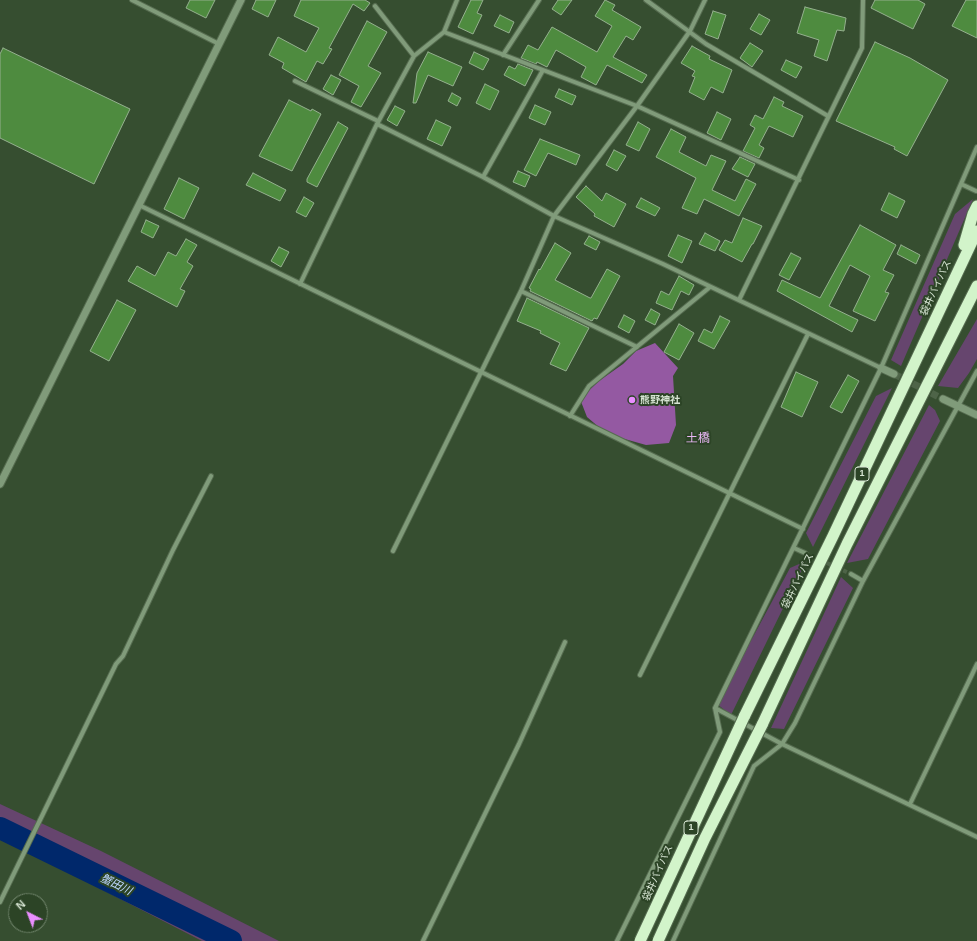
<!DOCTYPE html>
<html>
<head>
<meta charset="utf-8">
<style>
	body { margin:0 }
	#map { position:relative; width:977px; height:941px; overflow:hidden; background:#364e30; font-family:Helvetica,sans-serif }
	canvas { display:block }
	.north { position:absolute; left:8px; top:893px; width:40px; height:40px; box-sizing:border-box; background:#2c4426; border:1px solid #70846b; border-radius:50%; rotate:318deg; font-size:11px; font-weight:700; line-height:16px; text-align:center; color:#d6e4d2 }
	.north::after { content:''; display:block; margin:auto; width:14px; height:18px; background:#e98efe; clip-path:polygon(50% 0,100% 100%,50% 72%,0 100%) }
</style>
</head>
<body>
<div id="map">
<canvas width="977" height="941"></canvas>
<div class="north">N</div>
</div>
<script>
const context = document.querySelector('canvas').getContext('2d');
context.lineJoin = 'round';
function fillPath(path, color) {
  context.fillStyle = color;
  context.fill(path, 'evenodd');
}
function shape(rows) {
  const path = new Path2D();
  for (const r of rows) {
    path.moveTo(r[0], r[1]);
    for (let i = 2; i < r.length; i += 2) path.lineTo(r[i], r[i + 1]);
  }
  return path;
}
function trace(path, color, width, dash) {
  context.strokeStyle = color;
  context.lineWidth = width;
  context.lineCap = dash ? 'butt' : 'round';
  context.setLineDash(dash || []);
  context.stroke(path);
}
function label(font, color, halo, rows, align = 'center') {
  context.font = font + ' Helvetica,"Noto Sans JP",sans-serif';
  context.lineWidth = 4;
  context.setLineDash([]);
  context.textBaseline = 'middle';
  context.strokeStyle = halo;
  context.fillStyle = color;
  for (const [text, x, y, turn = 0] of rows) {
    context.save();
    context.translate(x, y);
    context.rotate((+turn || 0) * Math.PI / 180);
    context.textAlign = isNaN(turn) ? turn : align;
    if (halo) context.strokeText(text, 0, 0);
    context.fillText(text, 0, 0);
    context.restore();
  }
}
fillPath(shape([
	[973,199,901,366,891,360,955,214],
	[977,319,977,359,969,373,958,388,938,386],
	[892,388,813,547,806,533,876,396],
	[929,405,935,410,940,421,868,559,847,563],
	[806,561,731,715,717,704,790,568],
	[841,577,853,588,784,729,771,728],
	[0,804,101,851,279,941,202,941,0,837]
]), '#66456e');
fillPath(shape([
	[655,343,678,368,673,376,676,425,669,443,646,445,607,434,587,417,580,399,599,381,623,364,636,351]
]), '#9459a2');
trace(shape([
	[0,828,231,941]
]), '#00286b', 22);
const building = shape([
	[190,0,215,0,206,18,186,8,190,0],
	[256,0,276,0,268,17,252,9,256,0],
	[301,0,365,0,370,3,364,11,353,4,329,48,332,49,323,64,317,61,306,82,282,68,284,63,269,55,278,37,306,52,319,28,294,16,301,0],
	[471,0,483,0,477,13,482,15,473,34,458,27,471,0],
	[558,0,572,0,561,15,552,9,558,0],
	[605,0,615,5,612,10,641,27,633,40,626,36,613,57,647,75,642,83,607,65,596,85,581,77,586,67,556,50,547,67,537,62,536,64,521,58,528,45,538,50,552,27,597,52,612,26,595,16,605,0],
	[875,0,918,0,925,4,913,29,871,8,875,0],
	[966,0,977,0,977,38,952,26,966,0],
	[805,7,846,18,844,31,837,30,827,61,814,56,819,40,797,33,805,7],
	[713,11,726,15,718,39,705,34,713,11],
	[759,14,770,20,761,35,750,29,759,14],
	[500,15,514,22,509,33,494,26,500,15],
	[367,21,387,32,368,66,381,73,361,107,351,102,359,86,339,75,367,21],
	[875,42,910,58,948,80,907,156,894,149,895,147,836,121,875,42],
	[750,43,763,51,752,67,740,58,750,43],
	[692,46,710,56,709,59,732,70,723,93,711,87,704,100,689,92,695,77,692,76,695,71,681,63,692,46],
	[3,48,130,109,94,184,0,138,0,54,3,48],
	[428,52,462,67,453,86,428,75,416,103,413,103,417,73,428,52],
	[474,52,489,59,483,70,469,63,474,52],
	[786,60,802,67,796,78,781,70,786,60],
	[518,64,533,70,525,86,504,75,509,66,515,69,518,64],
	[331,75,341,80,333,95,323,89,331,75],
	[485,84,499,91,490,110,476,103,485,84],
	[559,89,576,96,572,105,555,97,559,89],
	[452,93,461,98,457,106,448,101,452,93],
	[774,97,784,102,782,106,803,116,793,137,769,126,759,145,764,148,759,158,743,151,755,128,750,125,755,115,763,119,774,97],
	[289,100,311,111,312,109,321,114,292,171,259,156,289,100],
	[535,105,551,112,545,125,529,118,535,105],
	[395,106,405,111,397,126,387,120,395,106],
	[717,112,731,119,721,140,707,133,717,112],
	[436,120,451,127,442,146,427,139,436,120],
	[338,122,348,128,317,187,307,182,307,179,338,122],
	[638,122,650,129,639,151,626,145,638,122],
	[671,129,686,137,679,152,706,166,711,155,726,161,712,190,735,201,746,179,756,184,739,216,704,199,697,214,682,208,696,178,656,157,671,129],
	[540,139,580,155,576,165,548,153,536,176,524,170,540,139],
	[614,150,626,156,617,171,606,165,614,150],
	[740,157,755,164,748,177,732,169,740,157],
	[518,171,530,176,525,187,513,182,518,171],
	[253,173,286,190,280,201,246,185,253,173],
	[179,178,199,188,184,219,164,209,179,178],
	[586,186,602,201,606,193,626,204,614,227,594,216,595,214,576,197,586,186],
	[889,193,905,201,897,218,881,210,889,193],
	[304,197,314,203,306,217,296,212,304,197],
	[641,198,660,208,655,216,636,207,641,198],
	[743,218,762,226,753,244,752,244,742,262,719,250,725,240,732,243,743,218],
	[146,220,159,226,153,238,141,232,146,220],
	[860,225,896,245,883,270,894,275,885,292,889,293,875,321,853,311,870,276,850,265,829,306,858,320,852,332,777,291,782,280,820,298,860,225],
	[705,233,720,241,715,251,699,244,705,233],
	[678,235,692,241,682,263,668,256,678,235],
	[589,236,600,242,596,250,584,244,589,236],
	[186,239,197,245,187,262,193,266,180,289,185,291,177,307,128,281,137,266,155,276,168,252,176,256,186,239],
	[555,243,571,253,555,280,590,298,591,298,607,269,620,276,597,319,594,318,592,321,530,291,531,289,529,288,539,269,540,270,555,243],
	[901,245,920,255,916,264,897,254,901,245],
	[279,247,289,252,281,267,271,261,279,247],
	[791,253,801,258,789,280,779,275,791,253],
	[679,276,694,285,689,295,681,291,672,310,656,303,661,291,669,295,679,276],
	[527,298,589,328,566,371,550,364,560,343,540,333,541,331,517,321,527,298],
	[117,300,136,310,109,361,90,351,117,300],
	[651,309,660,314,655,325,645,320,651,309],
	[624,315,635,321,629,333,618,327,624,315],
	[720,316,730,321,714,349,698,341,704,329,712,333,720,316],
	[679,324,694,333,679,360,664,352,679,324],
	[796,372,818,382,802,417,781,407,796,372],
	[848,375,859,381,842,413,830,407,848,375]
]);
fillPath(building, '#4e8b3f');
trace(building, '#94b08e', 1);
trace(shape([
	[805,553,851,574]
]), '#4e6448', 4, [4, 2]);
trace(shape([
	[894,374,943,399]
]), '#4e6448', 7, [7, 3.5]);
const minor = shape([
	[132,0,219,44],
	[646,0,706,44,828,116],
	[375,6,414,56],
	[444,32,637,106,799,180],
	[503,55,539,0],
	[295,81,378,121],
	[377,124,483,177,554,216,663,264,881,368],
	[483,177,543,70],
	[961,184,976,191],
	[139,205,803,529],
	[300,284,377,124,414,56,444,32,457,0],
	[521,291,637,347],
	[739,300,862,48,863,0],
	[570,416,589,386,710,287],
	[794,548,805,553],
	[393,551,521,291,554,216,637,106,690,31,705,0],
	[851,574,863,581],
	[640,675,808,334],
	[715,708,782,744,977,837],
	[910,804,977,664],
	[0,902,116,664,123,656,173,550,211,476],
	[423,941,519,744,565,642],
	[617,941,720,732,715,708,881,368,977,147],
	[673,941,754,766,782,744,795,723,863,581,977,371]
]);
const tertiary = shape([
	[881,368,894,374],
	[943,399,977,415],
	[0,484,241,0]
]);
const trunk = shape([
	[964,245,973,214,977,206],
	[744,717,833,536,977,231],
	[762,725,847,544,977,286]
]);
trace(minor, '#566c50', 6);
trace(tertiary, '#566c50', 9);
trace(trunk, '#566c50', 13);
trace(minor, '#809b7a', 4);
trace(tertiary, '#809b7a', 7);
trace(trunk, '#d2f4ca', 11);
const trunkBridge = shape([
	[640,941,744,717],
	[658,941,705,838,762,725]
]);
trace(trunkBridge, '#566c50', 13, []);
trace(trunkBridge, '#d2f4ca', 11);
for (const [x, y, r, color] of [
	[632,400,4,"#e98efe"]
]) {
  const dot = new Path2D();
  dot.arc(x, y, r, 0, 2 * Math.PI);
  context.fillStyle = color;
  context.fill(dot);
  trace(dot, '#2c4426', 1.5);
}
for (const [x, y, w] of [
	[862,474,14],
	[691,828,14]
]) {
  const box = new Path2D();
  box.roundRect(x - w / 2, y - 7, w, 14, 3);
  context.fillStyle = '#2c4426';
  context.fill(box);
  trace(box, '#d6e4d2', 1);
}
label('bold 9px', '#d6e4d2', null, [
	["1",862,474],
	["1",691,828]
]);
label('10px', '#d6e4d2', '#2c4426', [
	["袋井バイパス",936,288,-65],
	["袋井バイパス",798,581,-64],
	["袋井バイパス",658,873,-66]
]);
label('bold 10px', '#d6e4d2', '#2c4426', [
	["熊野神社",640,400]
], 'left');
label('italic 11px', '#bed7ff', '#2c4426', [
	["蟹田川",116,885,26]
]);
label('12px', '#e8b6f4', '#2c4426', [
	["土橋",698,439]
]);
</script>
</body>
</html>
